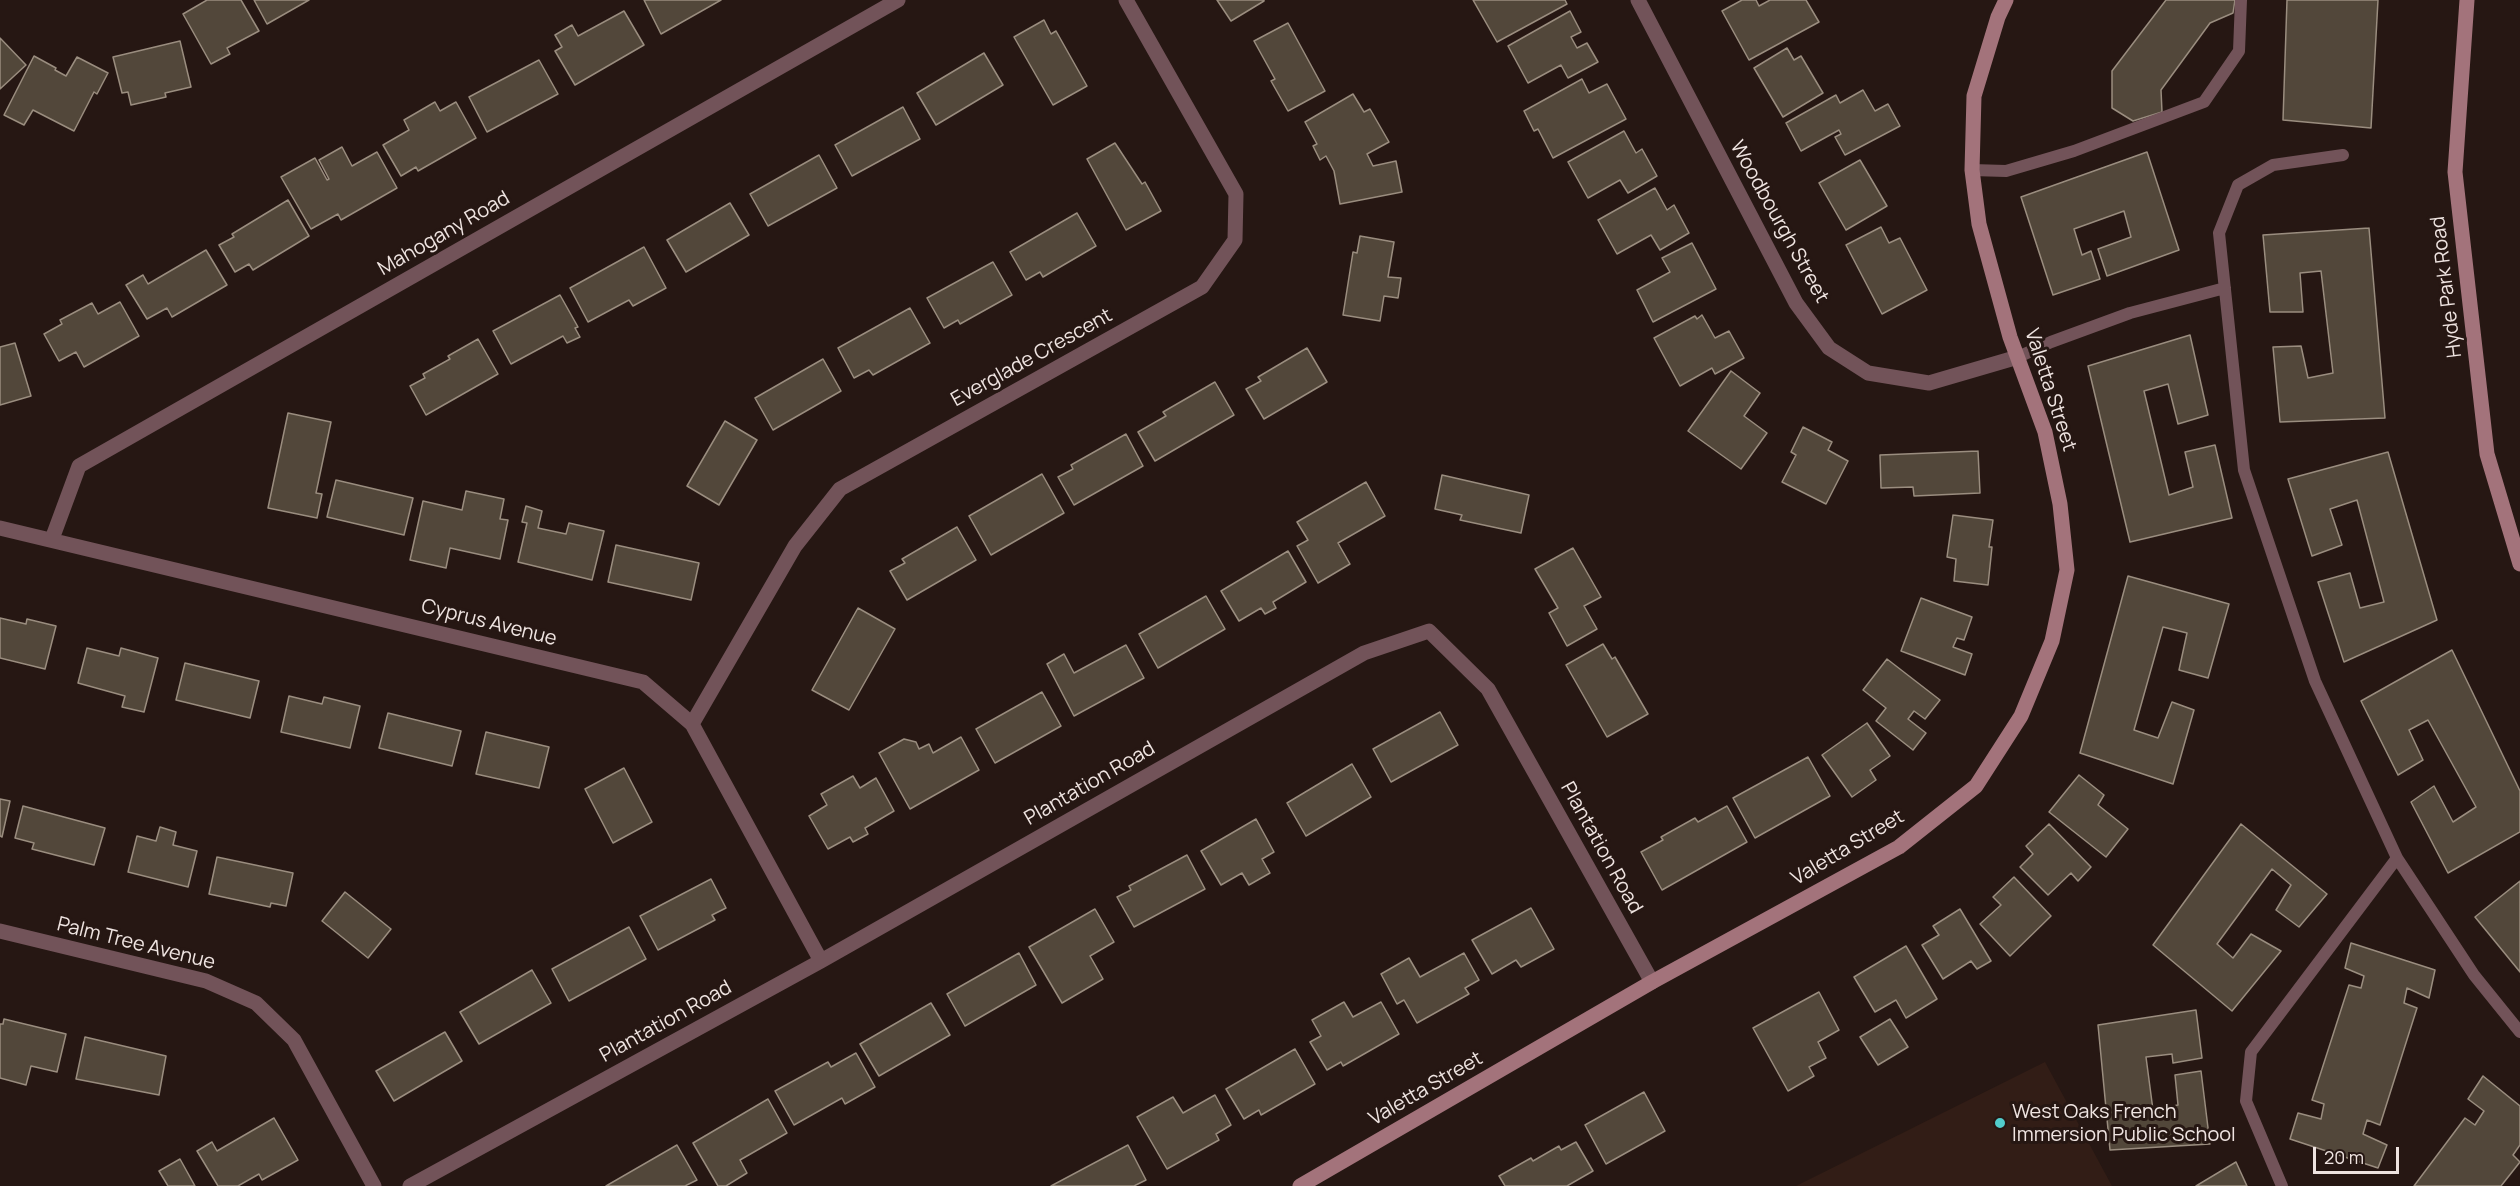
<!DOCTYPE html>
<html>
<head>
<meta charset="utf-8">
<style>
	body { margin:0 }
	#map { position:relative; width:2520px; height:1186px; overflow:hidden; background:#261713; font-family:Manrope,sans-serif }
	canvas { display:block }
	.scale { position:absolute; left:2313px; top:1147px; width:86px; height:27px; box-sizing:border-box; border:3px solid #efe4e1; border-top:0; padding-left:8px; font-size:18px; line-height:21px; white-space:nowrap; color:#efe4e1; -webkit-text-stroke:4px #261713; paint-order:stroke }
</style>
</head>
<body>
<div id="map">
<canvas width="2520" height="1186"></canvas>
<div class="scale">20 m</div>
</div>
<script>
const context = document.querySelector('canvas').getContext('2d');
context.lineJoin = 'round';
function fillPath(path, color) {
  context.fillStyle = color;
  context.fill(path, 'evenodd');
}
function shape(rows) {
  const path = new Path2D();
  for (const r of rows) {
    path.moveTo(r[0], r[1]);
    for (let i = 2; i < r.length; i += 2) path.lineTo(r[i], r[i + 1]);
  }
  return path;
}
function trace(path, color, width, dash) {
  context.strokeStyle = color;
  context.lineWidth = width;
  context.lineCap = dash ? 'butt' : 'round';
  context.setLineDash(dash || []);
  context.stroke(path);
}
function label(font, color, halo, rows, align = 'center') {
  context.font = font + ' Manrope,sans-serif';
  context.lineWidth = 6;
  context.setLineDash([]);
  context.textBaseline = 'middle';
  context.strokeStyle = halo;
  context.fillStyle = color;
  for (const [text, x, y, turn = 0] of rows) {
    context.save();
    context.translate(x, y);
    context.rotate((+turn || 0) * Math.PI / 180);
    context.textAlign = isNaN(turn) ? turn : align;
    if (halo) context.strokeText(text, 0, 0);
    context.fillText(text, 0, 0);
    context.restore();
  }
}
fillPath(shape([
	[2045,1062,2112,1186,1796,1186,1800,1184]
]), '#321d16');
const building = shape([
	[207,0,241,0,259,31,227,48,230,54,211,64,183,14,207,0],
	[254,0,309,0,267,24,254,0],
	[644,0,721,0,661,34,644,0],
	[1217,0,1264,0,1264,1,1231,21,1217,0],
	[1473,0,1565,0,1567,4,1497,42,1473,0],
	[1742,0,1756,0,1759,6,1770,0,1806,0,1819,22,1749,60,1722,11,1742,0],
	[2166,0,2235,0,2233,13,2210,23,2161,90,2162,112,2133,121,2112,108,2112,71,2166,0],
	[2287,0,2378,0,2371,128,2283,120,2287,0],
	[624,11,644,45,575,85,555,51,562,47,555,35,572,25,578,36,624,11],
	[1570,11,1581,32,1571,37,1577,48,1587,43,1598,62,1568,78,1561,65,1528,83,1508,46,1570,11],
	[1044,20,1051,34,1056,31,1087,86,1053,105,1014,37,1044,20],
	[1288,23,1325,91,1288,111,1271,81,1275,79,1254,41,1288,23],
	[0,38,26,65,0,89,0,38],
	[180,41,191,87,165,93,166,97,131,105,128,92,122,93,113,57,180,41],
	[1787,48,1794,60,1801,56,1823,93,1783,117,1754,68,1787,48],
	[984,53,1003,85,936,125,917,93,984,53],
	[34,56,56,68,55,70,66,76,77,57,108,73,97,94,94,92,74,131,33,110,24,125,4,115,34,56],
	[539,60,558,94,487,132,469,97,539,60],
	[1582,79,1589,93,1607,84,1626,119,1553,158,1538,129,1534,131,1524,111,1582,79],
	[1863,90,1875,111,1888,104,1900,126,1845,155,1835,137,1841,134,1839,130,1801,151,1786,123,1836,95,1840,103,1863,90],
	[1353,94,1364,112,1370,109,1389,142,1367,154,1373,166,1396,161,1402,192,1340,204,1334,171,1326,156,1320,160,1313,146,1317,144,1305,122,1353,94],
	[435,102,440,111,456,102,476,138,418,171,416,167,401,176,383,145,409,130,404,120,435,102],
	[903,107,920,139,852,176,835,145,903,107],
	[1624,131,1636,153,1642,149,1657,176,1628,193,1620,180,1588,198,1568,162,1624,131],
	[1115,143,1142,184,1145,182,1161,211,1126,230,1087,159,1115,143],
	[342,147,352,166,377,152,397,188,341,220,338,214,311,229,281,177,315,158,327,180,329,179,319,160,342,147],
	[2147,152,2179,250,2107,276,2098,249,2131,237,2124,211,2074,229,2082,255,2091,251,2100,279,2053,295,2021,197,2147,152],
	[819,155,837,188,768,226,750,194,819,155],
	[1860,160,1887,206,1846,230,1819,183,1860,160],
	[1655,188,1667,210,1674,205,1689,233,1660,250,1651,235,1617,254,1598,220,1655,188],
	[288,200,309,236,253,270,249,264,235,272,219,245,234,237,232,234,288,200],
	[730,203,749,235,686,272,667,240,730,203],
	[1077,213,1096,246,1043,277,1040,272,1026,280,1010,252,1077,213],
	[1881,227,1889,243,1900,238,1927,290,1882,314,1846,245,1881,227],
	[2369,228,2385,418,2280,422,2273,347,2301,346,2308,378,2333,373,2321,271,2300,273,2303,312,2270,312,2263,235,2369,228],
	[1360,236,1394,242,1388,277,1401,278,1398,298,1384,296,1380,321,1343,315,1353,252,1357,253,1360,236],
	[1692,243,1716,289,1653,322,1637,290,1670,272,1662,258,1692,243],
	[644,247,666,288,633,306,629,300,588,322,570,288,644,247],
	[206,250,227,285,172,317,167,308,147,319,126,285,143,275,148,284,206,250],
	[993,262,1012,295,960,324,958,320,944,328,927,298,993,262],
	[560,295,578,327,575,328,580,337,567,343,563,336,511,364,493,331,560,295],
	[120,302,139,336,84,367,76,352,59,361,44,334,62,324,60,320,92,303,98,314,120,302],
	[910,308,930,343,873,375,869,370,854,378,838,348,910,308],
	[1702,315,1715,338,1729,331,1744,358,1715,374,1712,368,1680,386,1654,338,1695,316,1697,319,1702,315],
	[2190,335,2208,415,2178,424,2168,384,2144,391,2169,495,2193,487,2185,452,2215,445,2232,518,2130,542,2088,366,2190,335],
	[478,339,498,374,426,415,410,386,425,378,423,374,450,359,448,356,478,339],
	[15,343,31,396,0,405,0,347,15,343],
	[1307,348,1327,382,1264,419,1246,389,1261,381,1258,377,1307,348],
	[823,359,841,391,773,430,755,398,823,359],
	[1731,371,1760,393,1744,416,1767,433,1741,469,1688,431,1731,371],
	[1215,382,1234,415,1155,461,1138,432,1166,416,1163,412,1215,382],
	[288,413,331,422,316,493,322,494,317,518,268,508,288,413],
	[725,421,757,440,719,505,687,486,725,421],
	[1803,427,1832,442,1828,450,1848,461,1826,504,1782,482,1796,455,1791,452,1803,427],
	[1126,434,1143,466,1074,505,1058,477,1073,469,1071,465,1126,434],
	[1978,451,1980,493,1914,496,1913,487,1881,488,1880,455,1978,451],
	[2388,452,2437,620,2344,662,2318,582,2350,573,2360,608,2384,602,2357,500,2330,509,2342,545,2312,556,2288,479,2388,452],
	[1042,474,1064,513,991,555,969,516,1042,474],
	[1442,475,1529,495,1521,533,1460,520,1462,515,1435,509,1442,475],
	[336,480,413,498,404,535,327,517,336,480],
	[1366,482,1385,516,1338,543,1350,564,1318,583,1297,546,1308,540,1297,522,1366,482],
	[466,491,504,499,500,519,508,520,500,559,450,548,446,568,410,560,423,501,462,510,466,491],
	[526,506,542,511,538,528,566,534,569,523,604,531,592,580,518,562,527,523,522,522,526,506],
	[1953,515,1993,520,1989,547,1992,547,1988,585,1954,581,1956,559,1947,557,1953,515],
	[957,527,976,560,907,600,890,571,905,563,902,559,957,527],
	[616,545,699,563,691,600,608,582,616,545],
	[1573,548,1601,597,1584,606,1597,629,1567,646,1549,613,1558,608,1535,569,1573,548],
	[1288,551,1306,582,1273,602,1276,608,1265,614,1261,608,1239,621,1221,591,1288,551],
	[2128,576,2229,604,2208,678,2179,670,2187,633,2163,627,2134,730,2158,738,2172,702,2194,710,2173,784,2080,753,2128,576],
	[1206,596,1225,629,1158,668,1139,634,1206,596],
	[1921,598,1972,617,1964,640,1957,638,1953,647,1972,654,1965,675,1901,651,1921,598],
	[858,608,895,629,849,710,812,690,858,608],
	[0,618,26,624,27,619,56,626,45,669,0,658,0,618],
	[1603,644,1612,659,1615,657,1648,714,1607,737,1566,665,1603,644],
	[1126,645,1144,678,1074,716,1047,664,1064,654,1074,673,1126,645],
	[87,648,119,656,121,648,158,658,144,712,122,707,125,696,78,683,87,648],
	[2452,650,2520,791,2520,832,2448,873,2411,802,2434,786,2453,822,2476,807,2428,720,2409,730,2423,760,2398,775,2361,701,2452,650],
	[1887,659,1940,700,1925,719,1914,711,1908,719,1926,733,1913,750,1876,721,1886,708,1863,690,1887,659],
	[185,663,259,681,250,718,176,700,185,663],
	[1042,692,1061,726,995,763,976,729,1042,692],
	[289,696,322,704,324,697,360,706,350,748,281,732,289,696],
	[1440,712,1458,745,1391,782,1373,749,1440,712],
	[388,713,461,731,452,766,379,748,388,713],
	[1867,723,1890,756,1870,770,1876,780,1852,797,1822,755,1867,723],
	[486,732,549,747,539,788,476,774,486,732],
	[961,737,979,770,910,809,879,753,904,739,916,742,919,749,929,744,933,753,961,737],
	[1808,757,1830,796,1755,838,1733,798,1808,757],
	[1352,764,1371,797,1306,836,1287,803,1352,764],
	[624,768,652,822,613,843,585,789,624,768],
	[2079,775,2104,795,2098,805,2128,829,2106,857,2049,812,2079,775],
	[853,776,860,788,876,778,894,811,865,828,868,834,853,842,850,837,828,849,809,816,827,805,821,794,853,776],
	[0,799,10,801,2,837,0,836,0,799],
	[23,806,105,828,94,865,32,849,34,843,15,838,23,806],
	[1727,806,1747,842,1662,890,1641,852,1663,840,1661,837,1695,818,1698,822,1727,806],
	[1256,819,1274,852,1262,859,1270,873,1249,885,1242,873,1221,885,1201,851,1256,819],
	[2049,824,2091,867,2078,881,2071,873,2048,895,2020,867,2033,854,2026,846,2049,824],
	[2241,824,2327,894,2299,927,2276,910,2291,885,2272,869,2217,944,2233,958,2251,934,2281,951,2232,1011,2153,945,2241,824],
	[160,827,176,832,173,845,197,851,188,887,128,872,137,836,156,841,160,827],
	[1187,855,1205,889,1134,927,1117,897,1131,890,1129,886,1187,855],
	[217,857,293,873,286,906,271,903,270,907,209,894,217,857],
	[2014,877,2051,916,2010,956,1980,924,2001,905,1993,897,2014,877],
	[711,879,726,908,712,915,715,920,658,950,640,916,711,879],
	[2520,881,2520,972,2475,917,2520,881],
	[345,892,391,929,368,958,322,921,345,892],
	[1531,908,1554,949,1521,967,1516,960,1492,974,1472,940,1531,908],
	[1095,909,1114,942,1090,956,1103,979,1062,1003,1029,947,1095,909],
	[1960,909,1991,961,1977,969,1971,961,1943,979,1922,945,1939,935,1933,926,1960,909],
	[629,927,646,959,569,1001,552,969,629,927],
	[2351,943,2435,970,2429,998,2407,988,2404,1003,2417,1008,2380,1125,2367,1120,2363,1134,2387,1145,2378,1168,2290,1139,2298,1113,2321,1119,2324,1104,2312,1100,2349,985,2361,988,2364,976,2345,968,2351,943],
	[1906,946,1937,999,1906,1018,1896,1000,1875,1012,1854,977,1906,946],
	[1019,953,1036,985,965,1026,947,994,1019,953],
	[1464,953,1479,980,1465,988,1469,994,1417,1023,1404,1000,1397,1004,1381,974,1409,958,1420,977,1464,953],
	[532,970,551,1003,479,1044,460,1012,532,970],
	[1819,992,1839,1030,1818,1042,1826,1058,1809,1067,1814,1076,1788,1091,1753,1028,1819,992],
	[1344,1002,1353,1017,1381,1002,1399,1034,1343,1066,1341,1062,1327,1070,1310,1042,1321,1036,1312,1020,1344,1002],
	[931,1003,950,1035,879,1076,860,1044,931,1003],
	[2196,1010,2202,1058,2173,1063,2172,1054,2146,1057,2153,1110,2178,1105,2175,1075,2201,1071,2210,1144,2110,1150,2098,1025,2196,1010],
	[4,1019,66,1034,57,1072,31,1066,26,1085,0,1078,0,1024,3,1024,4,1019],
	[1890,1019,1908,1047,1878,1065,1860,1037,1890,1019],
	[445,1032,462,1061,394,1101,376,1071,445,1032],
	[85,1037,166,1056,159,1095,76,1079,85,1037],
	[1295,1049,1315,1084,1261,1115,1259,1110,1244,1119,1226,1089,1295,1049],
	[856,1053,875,1087,845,1104,842,1098,794,1125,775,1091,828,1062,831,1067,856,1053],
	[2483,1076,2520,1106,2520,1145,2513,1155,2520,1162,2501,1186,2414,1186,2465,1118,2475,1125,2484,1111,2468,1099,2483,1076],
	[1644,1092,1665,1131,1606,1164,1585,1125,1644,1092],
	[1215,1095,1231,1125,1216,1134,1219,1140,1167,1169,1137,1117,1173,1097,1183,1113,1215,1095],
	[768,1099,787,1133,740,1160,747,1173,726,1186,718,1186,693,1143,768,1099],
	[274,1118,298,1160,262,1180,259,1174,238,1186,218,1186,197,1151,212,1142,217,1151,274,1118],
	[1576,1142,1593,1171,1567,1186,1505,1186,1499,1176,1531,1158,1533,1161,1559,1146,1561,1150,1576,1142],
	[677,1145,697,1180,685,1186,606,1186,677,1145],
	[1128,1145,1146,1180,1134,1186,1051,1186,1128,1145],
	[180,1159,195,1186,168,1186,159,1171,180,1159],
	[2236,1162,2247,1186,2196,1186,2236,1162]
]);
fillPath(building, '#52473a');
trace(building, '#9a8d7f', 1.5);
trace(shape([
	[2343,155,2273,165,2238,185,2219,233,2244,470,2315,681,2397,858,2474,975,2520,1032],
	[1972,170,2006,171,2074,151,2204,102,2239,51,2241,0],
	[2018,357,2051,342,2130,313,2225,288],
	[2282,1186,2246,1101,2251,1052,2397,858]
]), '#725359', 12);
trace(shape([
	[1638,0,1796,303,1829,348,1868,373,1929,383,2018,357],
	[0,528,643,682,692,724,821,961],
	[52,539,79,466,898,0],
	[692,724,795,546,840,489,1202,287,1235,240,1236,194,1126,0],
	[0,931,206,981,256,1003,294,1040,374,1186],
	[410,1186,821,961,1364,653,1429,631,1488,689,1652,982]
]), '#725359', 15);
trace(shape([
	[2467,0,2455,172,2487,454,2520,564],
	[1300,1186,1652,982,1899,847,1976,786,2021,716,2052,641,2067,570,2060,504,2045,432,2010,337,1979,224,1972,170,1974,96,1998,17,2006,0]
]), '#a3737b', 15);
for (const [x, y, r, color] of [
	[2000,1123,6,"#52cdcc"]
]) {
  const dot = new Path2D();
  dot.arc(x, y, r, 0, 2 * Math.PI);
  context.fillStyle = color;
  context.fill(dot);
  trace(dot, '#261713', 2);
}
label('20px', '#efe4e1', '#261713', [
	["Woodbourgh Street",1779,222,61],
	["Mahogany Road",444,234,-30],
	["Hyde Park Road",2447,287,-97],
	["Everglade Crescent",1032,358,-29],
	["Valetta Street",2050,390,72],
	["Cyprus Avenue",489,623,14],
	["Plantation Road",1090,784,-30],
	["Plantation Road",1601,848,61],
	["Valetta Street",1848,848,-31],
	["Palm Tree Avenue",136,944,14],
	["Plantation Road",666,1022,-29],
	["Valetta Street",1426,1089,-30]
]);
label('20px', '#efe4e1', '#261713', [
	["West Oaks French",2012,1112],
	["Immersion Public School",2012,1135]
], 'left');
</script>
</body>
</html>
